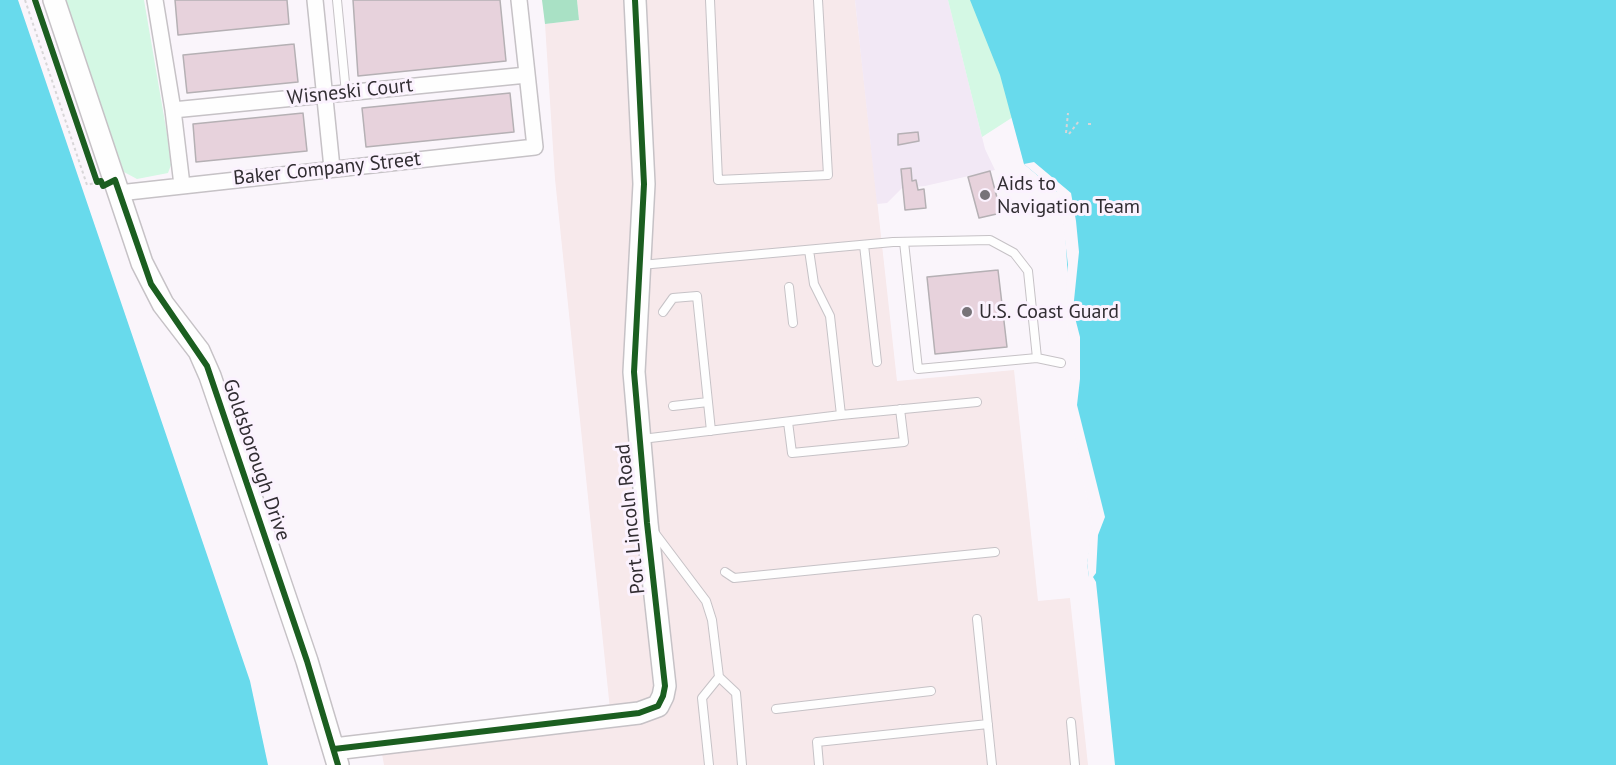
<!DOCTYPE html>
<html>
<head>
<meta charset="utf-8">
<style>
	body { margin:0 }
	canvas { display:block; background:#faf5fb }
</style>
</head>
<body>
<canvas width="1616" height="765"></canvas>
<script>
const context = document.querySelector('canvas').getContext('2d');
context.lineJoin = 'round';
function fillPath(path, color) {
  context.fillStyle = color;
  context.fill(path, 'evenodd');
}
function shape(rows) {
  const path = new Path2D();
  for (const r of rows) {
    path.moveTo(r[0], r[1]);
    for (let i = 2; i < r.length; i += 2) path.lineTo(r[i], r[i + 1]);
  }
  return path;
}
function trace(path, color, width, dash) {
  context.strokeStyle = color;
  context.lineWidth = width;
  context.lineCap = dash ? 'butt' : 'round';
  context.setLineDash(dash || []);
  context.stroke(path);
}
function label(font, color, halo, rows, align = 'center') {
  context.font = font + ' "PT Sans",sans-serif';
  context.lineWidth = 6;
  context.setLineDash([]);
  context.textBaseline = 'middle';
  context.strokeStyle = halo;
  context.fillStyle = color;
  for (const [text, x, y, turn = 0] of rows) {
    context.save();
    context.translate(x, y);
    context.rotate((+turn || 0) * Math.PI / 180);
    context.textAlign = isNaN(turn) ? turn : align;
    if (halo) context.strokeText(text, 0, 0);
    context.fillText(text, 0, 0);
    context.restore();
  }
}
fillPath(shape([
	[577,0,855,0,897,381,1014,370,1038,601,1070,598,1088,765,384,765,380,743,611,719,555,179,545,24,579,20]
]), '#f7e9eb');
fillPath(shape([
	[855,0,948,0,985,149,995,170,925,186,902,188,887,203,877,204]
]), '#f2e8f5');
fillPath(shape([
	[63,0,144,0,167,134,171,165,168,173,137,179,124,172],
	[948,0,1012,0,1071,193,1024,164,1013,117,982,137]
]), '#d4f8e4');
fillPath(shape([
	[542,0,577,0,579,20,545,24]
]), '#a9e1c5');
fillPath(shape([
	[0,0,18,0,250,681,268,765,0,765],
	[970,0,1616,0,1616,765,1115,765,1096,582,1093,577,1089,577,1087,563,1095,521,1078,445,1063,197,1024,164,1000,75]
]), '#68daec');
fillPath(shape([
	[1034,162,1071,193,1076,221,1079,252,1073,310,1080,337,1080,379,1077,405,1105,517,1098,535,1096,573,1093,577,1089,577,1087,563,1092,522,1072,423,1066,281,1068,265,1060,198,1056,191,1024,164]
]), '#faf5fb');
const building = shape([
	[175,0,287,0,289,24,178,35,175,0],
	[353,0,500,0,506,61,358,76,353,0],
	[294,44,298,82,187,93,183,55,294,44],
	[510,93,514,132,366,147,362,108,510,93],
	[303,113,307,151,196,162,193,124,303,113],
	[918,132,919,141,898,145,898,134,918,132],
	[911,168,912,181,916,180,918,190,924,189,926,208,905,210,901,169,911,168],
	[990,171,1001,213,979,218,968,177,990,171],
	[998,270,1007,347,935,354,927,277,998,270]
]);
fillPath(building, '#e7d2dc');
trace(building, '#b5b0b4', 1.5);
const lane = shape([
	[337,0,346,93],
	[710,0,718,180,828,175,818,0],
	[904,242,918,369,1037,358,1061,363],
	[864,245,877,362],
	[641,265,893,242,990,240,1014,253,1028,271,1037,358],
	[789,287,793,323],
	[663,312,673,298,697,296,711,431],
	[673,406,708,402],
	[841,415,977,402],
	[788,422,792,453,904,442,900,409],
	[642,439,841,415,830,316,814,284,809,250],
	[654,532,706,601,712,620,719,677,736,693,742,765],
	[725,572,734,578,995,552],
	[977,619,992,765],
	[776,709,931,691],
	[1071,722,1075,765],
	[709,765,702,698,719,677],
	[819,765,817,742,988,724]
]);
const street = shape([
	[155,0,173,110,182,185],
	[315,0,332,168],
	[173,110,527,75],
	[119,193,535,147,519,0]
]);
const secondary = shape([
	[54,0,142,263,163,304,199,351,210,376,307,661,338,765],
	[334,749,639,713,658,706,663,696,665,686,647,523,634,372,644,184,635,0]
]);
trace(lane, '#c6c2c6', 10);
trace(street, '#c6c2c6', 18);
trace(secondary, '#c6c2c6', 24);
trace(shape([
	[25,0,87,185,98,182],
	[1088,124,1094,124],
	[1066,133,1068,113],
	[1069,134,1079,121]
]), '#d8d6d8', 2, [3, 3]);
trace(lane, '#fefefe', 8);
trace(street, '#fefefe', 15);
trace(secondary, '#fefefe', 21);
trace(shape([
	[35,0,97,182,101,181,103,186,115,180,151,284,207,366,307,661,338,765],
	[334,749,639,713,658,706,663,696,665,686,647,523,634,372,644,184,635,0]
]), '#1b5e20', 6);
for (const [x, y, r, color] of [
	[985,195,6,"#777378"],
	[967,312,6,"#777378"]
]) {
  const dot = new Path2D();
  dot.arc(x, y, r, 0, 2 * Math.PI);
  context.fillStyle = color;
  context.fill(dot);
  trace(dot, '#fbf2fe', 2);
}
label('20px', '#312d32', '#fbf2fe', [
	["Wisneski Court",350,92,-6],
	["Baker Company Street",327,169,-6],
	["Goldsborough Drive",256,460,71],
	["Port Lincoln Road",631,519,-96]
]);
label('20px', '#312d32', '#fbf2fe', [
	["Aids to",997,184],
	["Navigation Team",997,207],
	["U.S. Coast Guard",979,312]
], 'left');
</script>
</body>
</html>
